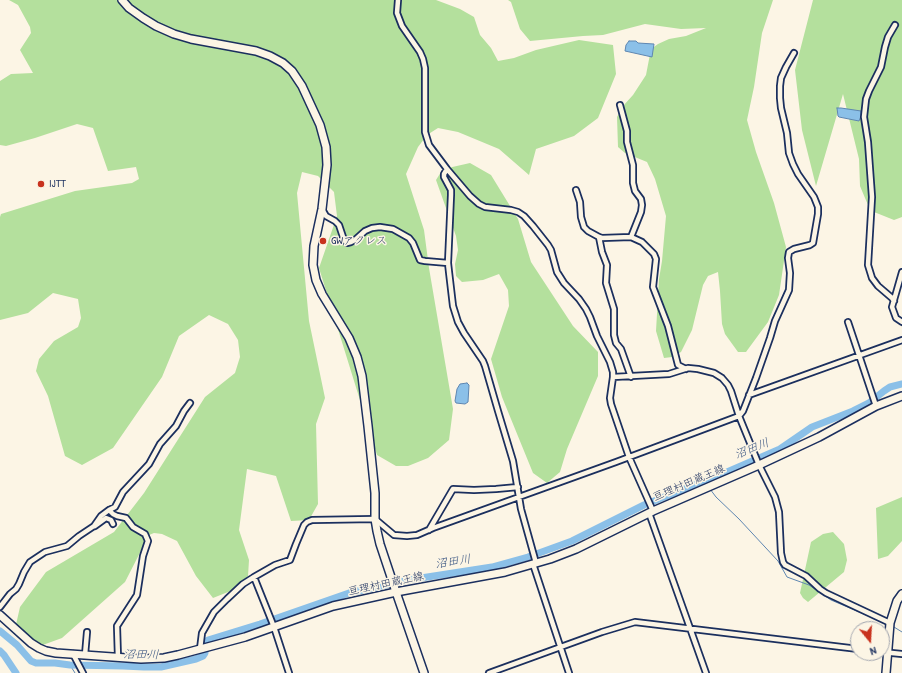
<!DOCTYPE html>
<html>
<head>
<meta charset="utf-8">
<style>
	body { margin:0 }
	#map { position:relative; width:902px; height:673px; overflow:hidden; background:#fcf5e5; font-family:"Patrick Hand",sans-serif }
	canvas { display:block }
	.north { position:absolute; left:850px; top:621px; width:40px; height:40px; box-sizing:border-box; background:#fcf5e5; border:1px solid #a2a6af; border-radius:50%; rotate:162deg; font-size:11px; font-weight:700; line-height:16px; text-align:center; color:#1b2f5e }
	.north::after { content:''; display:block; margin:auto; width:14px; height:18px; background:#c8321e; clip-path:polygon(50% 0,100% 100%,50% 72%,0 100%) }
</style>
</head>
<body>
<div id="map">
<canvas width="902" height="673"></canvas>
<div class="north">N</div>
</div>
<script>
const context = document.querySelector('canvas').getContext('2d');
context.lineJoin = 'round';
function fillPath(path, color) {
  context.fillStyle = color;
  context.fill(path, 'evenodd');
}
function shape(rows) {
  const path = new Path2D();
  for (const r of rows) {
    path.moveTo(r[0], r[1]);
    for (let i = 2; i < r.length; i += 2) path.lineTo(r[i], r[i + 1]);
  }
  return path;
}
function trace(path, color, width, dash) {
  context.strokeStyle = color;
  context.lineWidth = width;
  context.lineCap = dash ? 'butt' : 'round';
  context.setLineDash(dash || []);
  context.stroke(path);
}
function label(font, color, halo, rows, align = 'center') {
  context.font = font + ' "Patrick Hand","Klee One",sans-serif';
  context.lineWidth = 3;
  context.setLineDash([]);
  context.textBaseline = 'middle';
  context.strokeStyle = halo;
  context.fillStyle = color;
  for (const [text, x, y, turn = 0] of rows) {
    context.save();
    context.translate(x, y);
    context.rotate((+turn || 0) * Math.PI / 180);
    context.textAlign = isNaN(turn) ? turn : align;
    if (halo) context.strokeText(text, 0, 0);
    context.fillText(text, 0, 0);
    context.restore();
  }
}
fillPath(shape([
	[9,0,436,0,460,9,474,17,480,35,491,48,498,61,514,58,536,50,579,40,613,45,616,74,598,118,574,136,536,149,529,175,499,149,458,132,438,128,427,135,418,147,406,174,424,230,429,268,453,409,449,440,428,458,408,466,396,466,377,455,319,268,337,216,334,192,318,176,302,172,297,193,309,321,325,398,316,424,318,504,309,520,291,521,276,476,247,469,239,530,249,560,248,576,233,590,213,598,196,576,177,541,162,534,154,533,149,535,125,582,62,638,40,646,15,629,20,607,46,572,114,532,144,493,205,397,235,373,240,357,238,340,228,324,209,315,179,336,162,377,113,448,82,465,65,456,48,396,36,371,39,359,54,341,78,327,81,318,78,299,53,293,28,313,0,320,0,217,1,214,75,191,132,183,139,179,136,167,108,171,93,128,77,124,35,138,6,146,0,145,0,81,11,74,33,73,20,50,31,33,30,27,18,5],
	[508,0,773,0,762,33,754,87,747,120,756,152,774,203,786,247,779,295,768,322,746,352,738,352,725,334,722,324,720,291,718,272,708,276,703,285,692,330,681,352,672,357,664,358,656,331,659,279,662,261,666,216,655,179,647,162,625,153,618,147,617,117,623,106,633,95,646,75,651,49,658,44,669,39,686,36,706,28,681,29,645,24,603,35,583,36,530,41,520,29,511,2],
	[813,0,902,0,902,217,894,220,874,212,869,207,865,198,860,186,859,159,843,94,816,186,802,130,795,70],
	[470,163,491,175,518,219,531,262,573,326,598,352,598,376,567,449,560,472,547,483,533,473,502,397,491,359,509,306,508,290,499,274,483,280,462,282,456,276,455,264,458,250,456,236,436,180,441,172,448,168],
	[902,497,902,541,888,556,878,559,876,508],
	[833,532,844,544,847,560,844,572,808,602,803,598,800,593,811,542,823,534]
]), '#b4e09d');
const water = shape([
	[629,41,636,41,638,43,654,44,652,57,625,51,626,45,629,41],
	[837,108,841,108,861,111,861,116,859,121,839,117,838,116,837,108],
	[467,383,469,385,468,402,465,404,456,403,455,401,457,389,460,384,467,383]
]);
fillPath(water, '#8bc0e8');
trace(water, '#5e86b1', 1);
trace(shape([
	[703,482,706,485],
	[710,489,716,497,739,519,778,561,787,577,809,585,831,600,871,617],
	[894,627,902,632],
	[70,665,75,673]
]), '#5e86b1', 1);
trace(shape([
	[0,631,17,645,31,661,36,663,55,663,70,665,123,666,144,667,161,667,196,659,203,656,205,653,206,643,208,640,260,624,349,593,408,580,492,567,528,557,572,541,644,505,727,472,780,449,812,427,853,411,869,403,884,391,890,387,902,384],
	[0,651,4,655,16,673]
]), '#8bc0e8', 7);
const street = shape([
	[398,0,397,13,402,26,420,52,423,59,425,68,425,132,429,145,447,169,470,196,479,204,485,207,511,210,518,212,524,216,533,226,548,245,551,250,557,272,564,283,579,299,586,309,590,317,597,336,610,362,613,372,613,377,610,398,611,404,629,457,653,511],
	[620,105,627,131,627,142,633,165,633,183,635,191,641,199,642,205,641,212,631,237],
	[447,169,444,174,444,177,451,190,451,195,448,263,449,272,453,306,458,322,464,333,483,361,485,366,498,411,513,461,521,509,536,563],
	[576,190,580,202,581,217,584,227,588,231,599,237,602,238,631,237,642,242,654,254,656,259,653,287,668,326,678,365,686,369],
	[322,209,326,216,335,221,339,225,344,240,347,243,351,242,355,240,365,231,372,228,380,227,393,229,409,238,413,243,420,260,425,261,448,263],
	[599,237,602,252,607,265,606,283,614,309,614,335,616,343,621,349,631,377],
	[902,272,892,307,896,318,902,322],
	[894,301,892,298,878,286,872,278,868,265,872,197,868,142,864,117,866,99,869,91,881,67,885,47,888,37,895,25],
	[848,322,876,406],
	[613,377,669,374,688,368,698,369,714,373,722,378,728,385,731,391,739,416,759,465,775,497,779,512,781,553,783,562,785,565,806,576,820,589,826,593,890,623],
	[749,395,902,340],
	[109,510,113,514,117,516,126,518,133,527,145,534,148,541,143,556,137,595,117,626,118,658],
	[649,513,706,673],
	[95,526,106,518,111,520,113,524],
	[429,530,453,489,474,490,496,489,518,487],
	[533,564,569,673],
	[254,577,274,627,289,673],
	[0,607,10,594,16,589,19,584,24,572,30,562,45,552,67,546,79,536,94,526,101,516,109,510,115,507,123,492,149,464,160,444,176,426,184,411,190,403],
	[200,649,202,633,214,612,227,599,243,584,254,577,275,565,290,560,296,544,304,525,307,522,312,520,375,519,394,535,407,536,417,535,433,528,616,462,739,416,743,411,756,378,770,338,775,321,789,290,790,273,788,258,789,252,794,249,810,245,813,243,818,214,818,207,814,197,798,174,793,164,789,153,787,133,781,108,780,98,780,86,781,78,786,67,794,53],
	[882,652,902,654],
	[73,654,83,673],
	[85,655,87,632],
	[489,673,602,632,635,622,858,649]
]);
const secondary = shape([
	[122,0,129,8,143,18,156,26,174,34,191,39,256,51,270,56,283,63,292,71,302,86,320,125,326,147,327,165,322,209,314,246,313,265,316,280,322,294,349,338,357,357,362,376,368,426,375,493,375,519,377,531,380,544,396,592,424,673],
	[886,673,890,623,897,601,902,594]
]);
const primary = shape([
	[0,615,31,643,39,648,46,651,56,653,141,659,164,658,178,655,245,637,333,606,396,592,505,572,550,559,576,549,653,511,759,465,819,437,876,406,902,396]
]);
trace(street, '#1b2f5e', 8);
trace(secondary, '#1b2f5e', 10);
trace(primary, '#1b2f5e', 10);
trace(street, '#fcf5e5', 4.5);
trace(secondary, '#fcf5e5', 7);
trace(primary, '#fcf5e5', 7);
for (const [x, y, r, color] of [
	[41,184,4,"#c8321e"],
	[323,241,4,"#c8321e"]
]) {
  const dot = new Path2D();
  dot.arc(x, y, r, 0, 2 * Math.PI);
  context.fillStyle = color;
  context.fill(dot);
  trace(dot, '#fcf5e5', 1.5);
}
label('11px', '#1b2f5e', '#fcf5e5', [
	["IJTT",49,184],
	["GWアクレス",331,241]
], 'left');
label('11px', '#1b2f5e', '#fcf5e5', [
	["亘理村田蔵王線",689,483,-23],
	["亘理村田蔵王線",386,584,-12]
]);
label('italic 12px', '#375380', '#fcf5e5', [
	["沼田川",752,449,-22],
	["沼田川",453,562,-9],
	["沼田川",141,655,1]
]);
</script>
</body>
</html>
